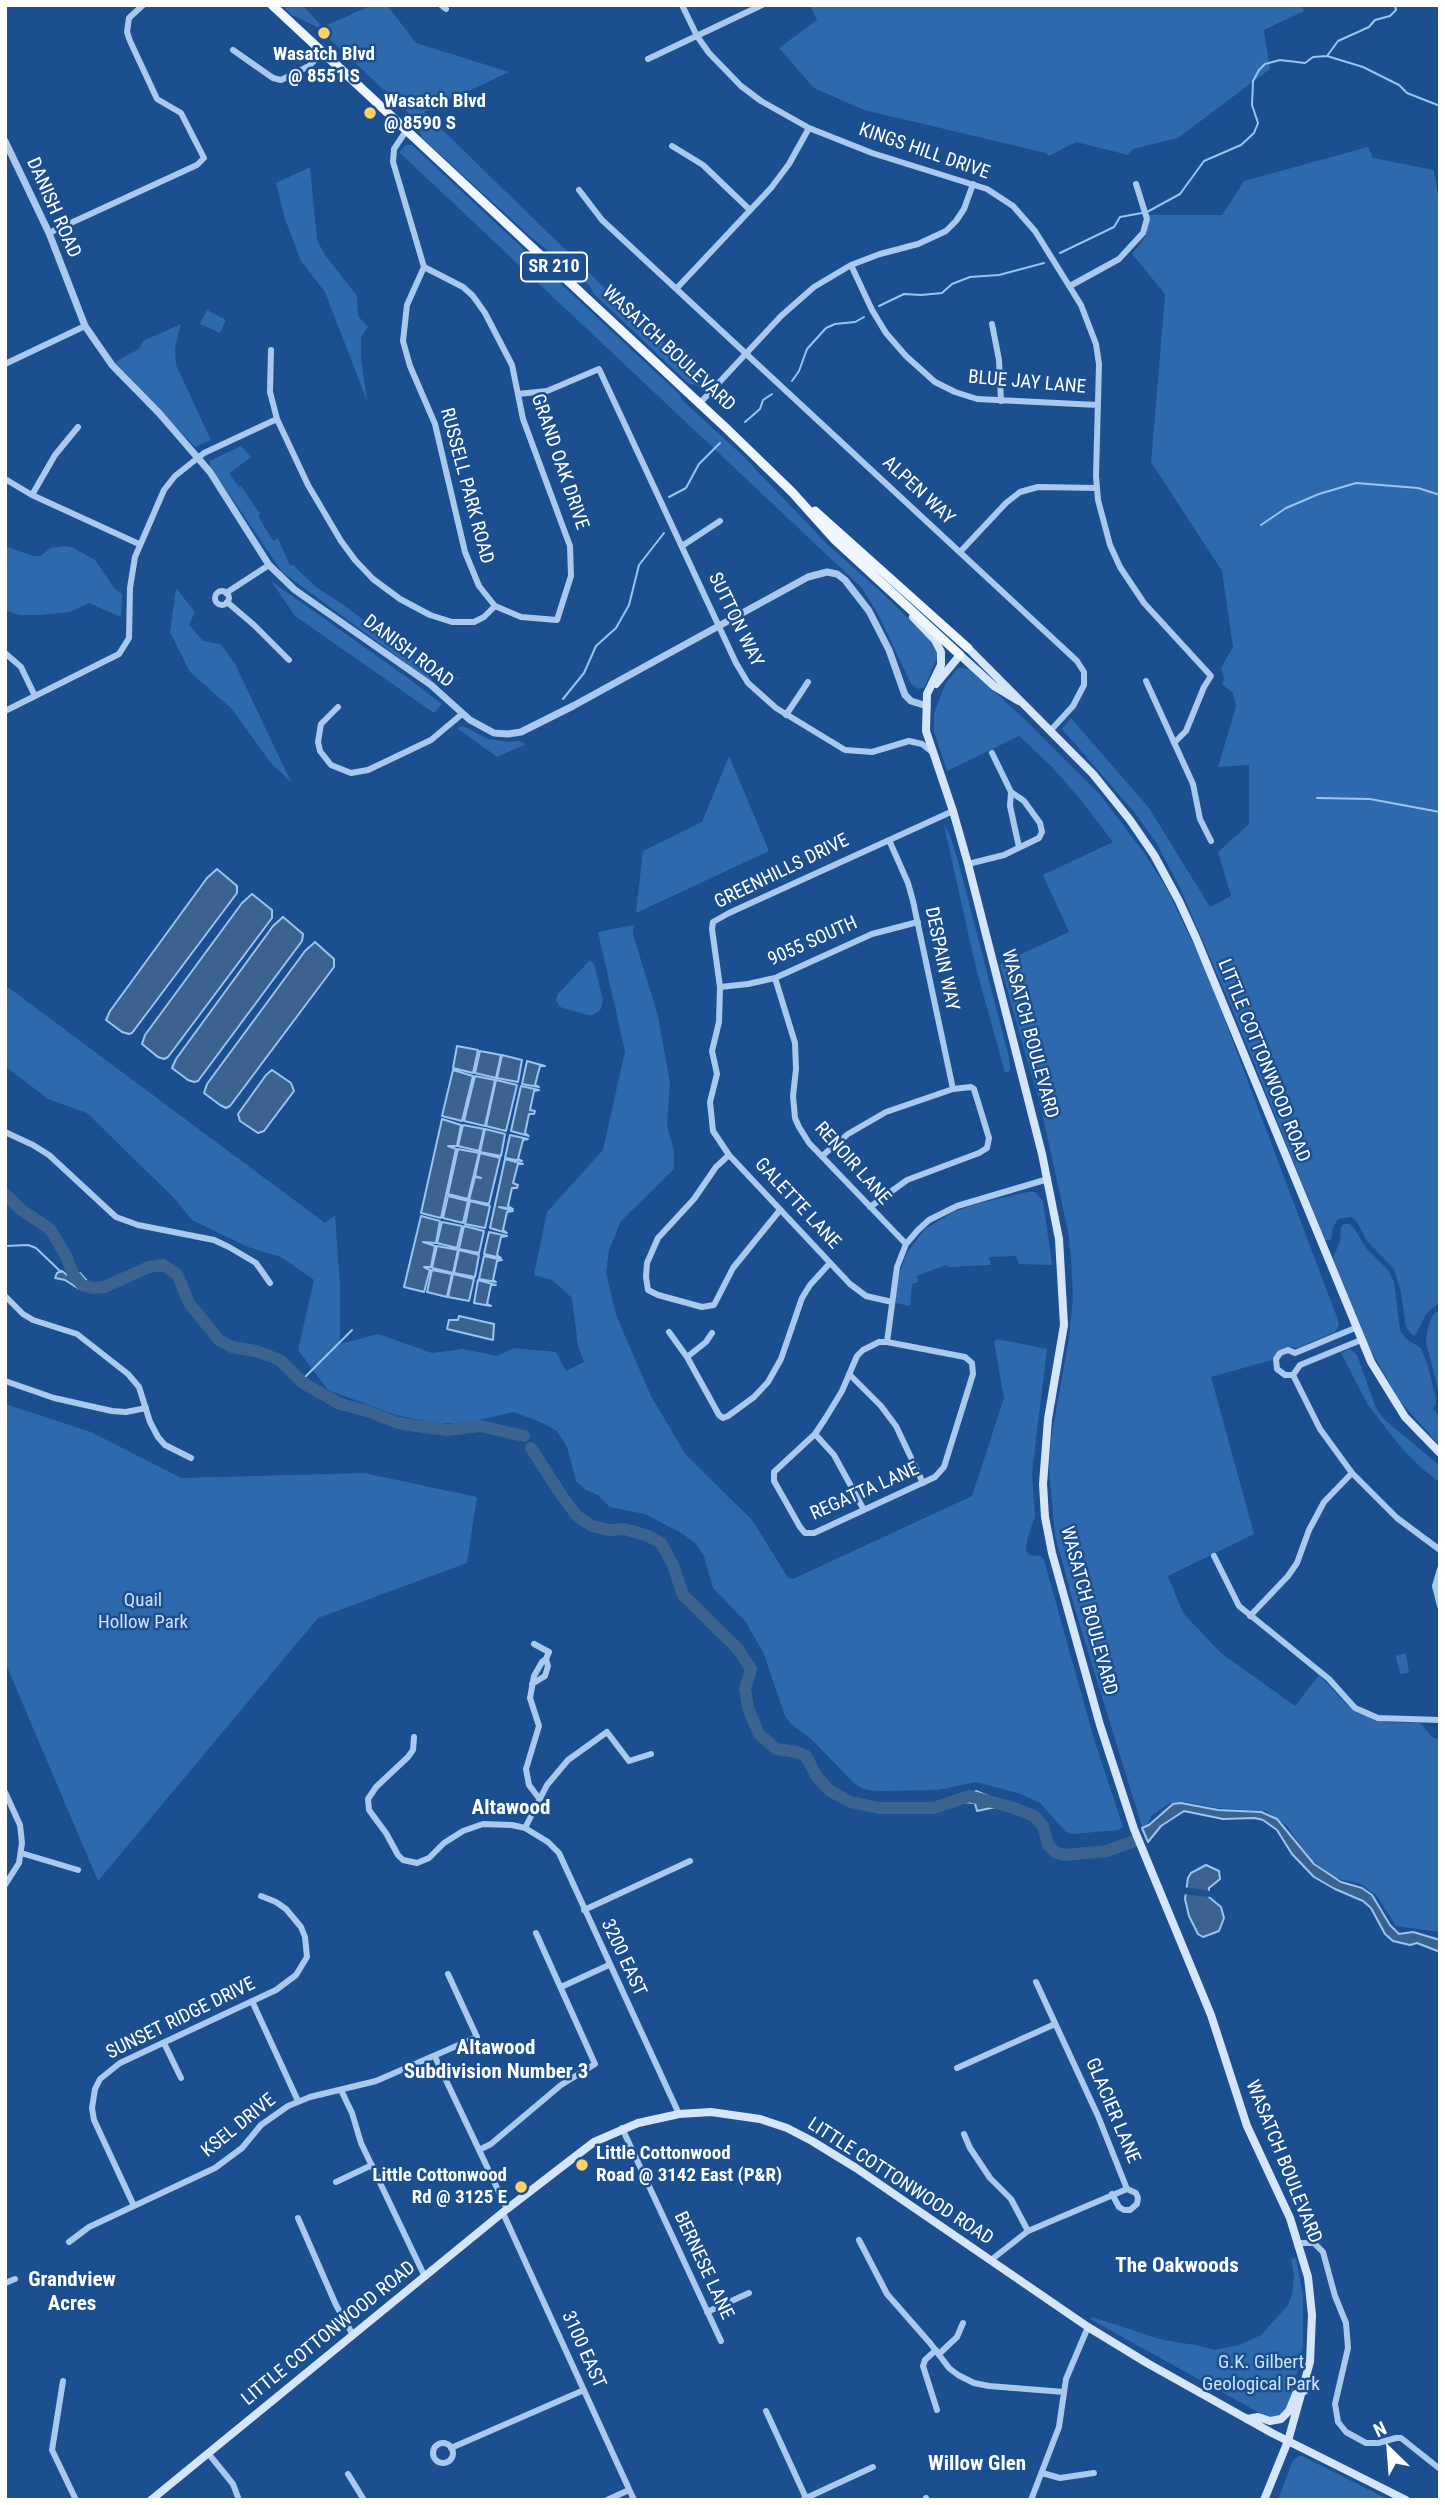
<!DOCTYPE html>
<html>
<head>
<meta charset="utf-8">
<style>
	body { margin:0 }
	#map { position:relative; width:1445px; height:2505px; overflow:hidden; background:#1b4f8f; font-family:"Roboto Condensed",sans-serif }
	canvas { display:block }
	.frame { position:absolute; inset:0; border:7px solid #fff; pointer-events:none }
	.north { position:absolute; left:1354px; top:2414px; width:70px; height:70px; -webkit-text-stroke:5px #1b4f8f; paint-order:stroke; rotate:335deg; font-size:19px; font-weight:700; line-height:28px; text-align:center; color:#fff }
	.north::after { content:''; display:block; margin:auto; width:24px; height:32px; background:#fff; clip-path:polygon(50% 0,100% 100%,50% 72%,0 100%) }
</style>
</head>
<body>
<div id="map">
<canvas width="1445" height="2505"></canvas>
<div class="frame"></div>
<div class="north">N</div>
</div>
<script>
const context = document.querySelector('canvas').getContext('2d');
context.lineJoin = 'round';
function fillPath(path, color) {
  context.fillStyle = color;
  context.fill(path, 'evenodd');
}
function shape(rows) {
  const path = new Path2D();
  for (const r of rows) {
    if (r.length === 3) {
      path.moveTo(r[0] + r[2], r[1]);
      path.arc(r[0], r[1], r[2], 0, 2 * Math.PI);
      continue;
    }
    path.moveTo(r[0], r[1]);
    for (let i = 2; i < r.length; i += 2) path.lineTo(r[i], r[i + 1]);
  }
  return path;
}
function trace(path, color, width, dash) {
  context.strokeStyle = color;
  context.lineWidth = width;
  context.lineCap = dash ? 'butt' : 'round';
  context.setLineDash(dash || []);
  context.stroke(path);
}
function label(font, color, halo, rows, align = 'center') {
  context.font = font + ' "Roboto Condensed",sans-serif';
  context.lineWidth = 5;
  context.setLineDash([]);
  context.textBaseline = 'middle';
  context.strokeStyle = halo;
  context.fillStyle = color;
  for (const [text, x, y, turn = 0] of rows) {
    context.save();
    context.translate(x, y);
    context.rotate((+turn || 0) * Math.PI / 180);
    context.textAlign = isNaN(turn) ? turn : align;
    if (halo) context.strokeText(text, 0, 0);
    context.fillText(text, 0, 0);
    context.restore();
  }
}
fillPath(shape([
	[282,5,302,5,323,27,372,5,387,5,416,43,509,72,424,112,611,294,710,384,701,387,688,383,594,294,589,285,531,237,421,137,419,123,317,27,292,15],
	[810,5,1301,5,1304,11,1264,30,1270,69,1178,138,1133,149,1128,155,1076,142,1049,156,1046,153,864,110,814,88,779,48,817,20],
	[406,145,412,145,680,395,682,400,742,455,827,544,881,592,932,641,938,656,924,688,919,689,911,684,879,616,862,588,399,152],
	[1368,147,1373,158,1434,170,1440,208,1440,1302,1426,1314,1415,1336,1412,1335,1406,1327,1401,1292,1394,1269,1367,1241,1357,1222,1352,1217,1338,1219,1333,1227,1331,1240,1325,1240,1234,1013,1180,888,1157,844,1135,813,1062,729,1071,718,1149,808,1210,907,1231,896,1218,852,1249,824,1249,765,1218,767,1236,707,1233,693,1222,684,1224,678,1221,668,1233,647,1222,571,1151,462,1165,294,1132,254,1146,236,1149,215,1222,215,1244,181],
	[310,167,317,240,325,255,357,296,358,316,368,327,361,337,361,358,367,401,325,292,301,261,285,219,276,183],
	[207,310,226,320,220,333,200,324],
	[181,324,175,348,176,365,211,440,195,447,115,362,139,349,143,341],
	[241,446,251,457,230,473,230,475,239,487,241,486,260,514,258,516,273,541,278,538,290,566,293,565,316,587,345,606,428,669,462,679,433,677,431,681,282,572,210,466,210,461],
	[5,546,33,556,40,556,51,548,64,546,72,547,95,560,115,589,122,594,121,617,89,603,70,612,40,615,19,615,5,610],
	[271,581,408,678,442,704,434,713,295,616],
	[176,588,195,612,189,625,203,641,221,644,235,664,291,782,271,763,231,708,190,672,170,632],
	[958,668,970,669,1021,716,1101,796,1145,854,1167,889,1201,960,1221,1010,1338,1320,1339,1325,1335,1332,1297,1348,1287,1347,1278,1350,1272,1360,1211,1377,1254,1534,1168,1576,1183,1613,1221,1653,1295,1706,1319,1675,1349,1707,1358,1713,1386,1722,1420,1723,1432,1737,1440,1740,1440,1932,1396,1926,1377,1896,1361,1884,1335,1878,1311,1859,1287,1826,1266,1811,1217,1808,1186,1802,1168,1804,1151,1816,1144,1833,1074,1606,1055,1535,1049,1469,1051,1439,1069,1338,1073,1299,1071,1257,1068,1231,1041,1108,1000,964,1069,932,1043,875,1113,842,1080,799,1052,767,1019,736,947,771,934,731,934,713,946,683],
	[463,726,488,739,508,742,519,741,526,744,497,757,457,728],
	[729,756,769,851,636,913,643,851,702,822],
	[944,825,950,835,960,868,1000,1023,1009,1057,1010,1071,1005,1073,975,964],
	[634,925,633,934,658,1016,670,1083,667,1126,674,1150,674,1169,621,1221,609,1250,606,1273,616,1315,651,1396,686,1455,753,1521,788,1578,793,1579,972,1496,1004,1398,994,1342,997,1339,1047,1349,1032,1473,1035,1516,1027,1540,1026,1551,1029,1555,1041,1556,1044,1560,1094,1739,1123,1827,1119,1830,1072,1834,1066,1832,1040,1803,1021,1794,976,1782,938,1790,876,1791,864,1789,855,1784,811,1739,791,1724,785,1716,763,1652,745,1621,713,1588,704,1556,696,1544,683,1534,645,1514,610,1507,598,1495,586,1490,576,1481,567,1447,557,1431,540,1422,514,1412,465,1423,435,1423,396,1415,328,1390,298,1350,314,1280,281,1257,248,1247,192,1220,175,1199,87,1113,48,1099,5,1066,5,985,325,1223,335,1215,340,1285,340,1344,378,1334,432,1353,463,1349,497,1356,514,1348,556,1352,566,1371,584,1362,578,1346,572,1298,552,1280,534,1275,547,1212,603,1150,625,1051,598,932],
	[590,960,594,964,603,1000,601,1009,593,1015,588,1015,560,1007,556,1000,558,994],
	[1028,1192,1035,1192,1043,1201,1052,1265,1019,1264,1016,1256,989,1257,991,1265,948,1267,946,1265,917,1276,918,1282,912,1284,910,1306,895,1303,899,1276,906,1254,925,1229,953,1212,980,1203],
	[1344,1224,1350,1224,1354,1228,1366,1248,1388,1270,1394,1282,1400,1330,1406,1339,1421,1348,1428,1366,1435,1395,1436,1404,1433,1409,1440,1417,1440,1446,1399,1400,1369,1347,1333,1258,1340,1241,1341,1227],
	[1440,1309,1440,1397,1426,1343,1427,1331,1432,1316],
	[1350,1349,1357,1355,1376,1408,1385,1420,1440,1466,1440,1483,1419,1466,1399,1445,1368,1405,1341,1353],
	[5,1404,91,1432,181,1478,364,1473,477,1497,467,1563,318,1618,98,1881,5,1662],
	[1406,1653,1409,1673,1400,1674,1396,1656],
	[1296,2258,1303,2295,1303,2345,1292,2396,1286,2410,1276,2417,1265,2416,1090,2319,1092,2317,1163,2340,1195,2345,1214,2350,1239,2345,1261,2335,1288,2305,1292,2295,1294,2276,1291,2259],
	[1299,2456,1302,2456,1389,2500,1278,2500,1293,2460]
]), '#2e69ad');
const water = shape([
	[217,869,237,886,237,893,132,1033,129,1034,122,1032,106,1020,110,1011,207,878,217,869],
	[252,894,272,910,272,918,168,1057,164,1059,158,1057,142,1044,145,1035,242,903,252,894],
	[283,917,303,934,302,941,198,1081,194,1082,188,1080,172,1068,176,1059,273,926,283,917],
	[315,942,334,959,334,967,230,1106,226,1108,220,1105,204,1093,207,1084,305,951,315,942],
	[457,1046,478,1050,473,1073,453,1068,457,1046],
	[480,1051,501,1055,496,1078,475,1073,480,1051],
	[502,1055,522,1060,518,1082,497,1078,502,1055],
	[527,1061,545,1066,540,1066,535,1085,539,1087,522,1084,527,1061],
	[272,1070,291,1083,294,1091,264,1131,258,1133,240,1121,238,1114,266,1075,272,1070],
	[453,1070,473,1076,462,1121,442,1116,453,1070],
	[475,1076,495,1080,485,1126,464,1121,475,1076],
	[496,1080,517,1085,506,1131,486,1126,496,1080],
	[521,1086,539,1090,534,1091,530,1110,535,1111,534,1114,529,1114,525,1133,529,1136,511,1131,521,1086],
	[442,1119,461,1125,457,1146,448,1146,456,1149,441,1218,421,1213,442,1119],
	[463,1125,484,1129,479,1151,458,1146,463,1125],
	[485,1129,505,1134,501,1156,480,1152,485,1129],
	[510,1135,528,1139,523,1140,518,1159,522,1161,505,1158,510,1135],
	[458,1149,479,1153,468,1199,448,1194,458,1149],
	[480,1153,500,1158,489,1204,469,1200,475,1177,481,1178,475,1176,480,1153],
	[505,1159,523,1164,518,1164,513,1183,518,1185,517,1188,512,1188,508,1206,513,1209,499,1207,513,1211,507,1212,503,1230,507,1233,490,1228,505,1159],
	[448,1196,468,1201,463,1223,443,1218,448,1196],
	[470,1201,490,1206,485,1228,465,1224,470,1201],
	[421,1216,440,1221,436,1243,423,1242,435,1246,431,1267,424,1267,430,1270,424,1292,404,1287,421,1216],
	[442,1222,462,1226,457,1248,437,1243,442,1222],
	[464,1226,484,1231,479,1253,459,1249,464,1226],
	[489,1232,507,1236,501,1237,497,1255,501,1258,484,1254,489,1232],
	[437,1246,458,1250,453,1273,432,1268,437,1246],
	[459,1250,479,1255,475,1277,454,1273,459,1250],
	[484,1256,502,1260,497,1261,493,1280,496,1282,479,1279,484,1256],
	[432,1270,452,1274,447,1297,427,1292,432,1270],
	[62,1271,67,1275,80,1273,93,1288,79,1289,65,1280,55,1278,57,1273,62,1271],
	[453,1274,474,1279,469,1301,448,1297,453,1274],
	[478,1280,496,1285,491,1285,487,1304,491,1306,474,1303,478,1280],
	[459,1316,494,1324,493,1340,447,1329,449,1320,458,1320,459,1316],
	[976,1791,1005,1803,1011,1807,991,1808,977,1811,975,1803,963,1802,962,1799,976,1791],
	[1181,1803,1218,1810,1261,1812,1277,1819,1314,1864,1341,1882,1362,1888,1372,1895,1390,1925,1399,1934,1413,1932,1440,1940,1440,1952,1417,1943,1410,1945,1393,1941,1385,1934,1371,1908,1363,1901,1335,1889,1314,1877,1292,1854,1277,1830,1263,1820,1255,1818,1223,1819,1184,1811,1161,1826,1148,1842,1142,1828,1149,1825,1173,1804,1181,1803],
	[1206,1865,1219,1871,1220,1879,1209,1888,1209,1897,1221,1907,1224,1918,1219,1931,1203,1937,1198,1934,1189,1916,1185,1899,1188,1878,1191,1873,1206,1865]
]);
fillPath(water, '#3c6290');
trace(water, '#9cc4f0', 2);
fillPath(shape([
	[1183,1887,1211,1891,1210,1897,1182,1894]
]), '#1b4f8f');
trace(shape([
	[1327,56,1363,67,1399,85,1407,93,1440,106],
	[1147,212,1180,194,1204,161,1241,145,1254,133,1258,123,1252,105,1253,81,1259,70,1265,64,1280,60,1305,63,1313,57,1327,56,1338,41,1369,27,1375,20,1390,16,1396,10,1395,5],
	[1060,253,1114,227,1120,217,1142,213],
	[879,306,904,294,921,295,942,293,952,284,970,277,999,275,1044,263],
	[792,381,799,371,807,349,826,328,835,324,855,322,864,317],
	[745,422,760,409,763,400,772,394],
	[669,497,686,488,699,464,720,443],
	[1261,525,1286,508,1319,494,1356,483,1418,488,1440,495],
	[563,699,584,673,596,646,616,628,629,605,639,565,664,533],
	[1317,798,1370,799,1440,812],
	[5,1246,28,1245,36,1248,61,1272],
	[301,1381,352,1330]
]), '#9cc4f0', 2);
trace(shape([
	[5,1194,20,1209,50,1229,66,1256,73,1274,82,1285,93,1288,104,1287,149,1267,163,1265,177,1274,189,1303,219,1340,232,1347,256,1351,280,1360,303,1383,340,1404,367,1411,398,1423,423,1427,448,1430,480,1426,524,1436],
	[531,1448,562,1496,577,1516,592,1526,609,1530,625,1529,648,1536,661,1543,673,1565,683,1595,738,1649,751,1669,745,1689,748,1708,759,1734,776,1749,797,1752,806,1756,817,1777,830,1791,851,1802,879,1808,934,1808,969,1796,1011,1807,1034,1816,1043,1826,1048,1845,1055,1852,1064,1855,1107,1851,1134,1841]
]), '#3c6290', 12);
trace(shape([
	[441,5,446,9],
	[682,5,697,36,709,53,741,86,761,101,809,128,872,153,987,189,1013,206,1035,231,1081,305,1096,344,1099,364,1096,476,1098,500,1110,545,1120,567,1144,603,1211,676,1204,687,1186,731,1174,743],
	[233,50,273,78,281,80,309,66,322,53],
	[648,59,762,5],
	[406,131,394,149,393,162,424,267,407,305,403,341,410,366,435,424,465,552,479,586,495,606,521,617,557,620,571,576,570,546,523,419,512,365,485,313,473,296,463,287,424,267],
	[672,146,703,165,750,210],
	[579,190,602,220,1077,661,1084,672,1084,685,1073,706,1051,730],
	[49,233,197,165,204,158,181,113,157,99,130,41,127,32,129,18,143,5],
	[851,265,872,310,886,333,906,356,935,382,955,392,977,399,1098,405],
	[1070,286,1119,259,1143,233,1147,219,1136,184],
	[677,288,771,188,789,164,809,128],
	[992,324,999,360,1001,401],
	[271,350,270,392,277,419,308,485,341,541,355,560,373,579,400,599,430,615,452,622,474,622,484,617,495,606],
	[5,364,85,326],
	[518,394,547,391,599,369,736,663,748,683,776,708,845,750,872,752,909,741,922,744,932,752],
	[700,403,781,316,814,287,851,265,880,254,918,244,946,231,956,221,964,209,973,184],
	[5,479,32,495,139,544],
	[32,495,55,455,78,427],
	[682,546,720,521],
	[960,552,1006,503,1020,492,1038,487,1097,488],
	[222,598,7],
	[226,593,269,565],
	[227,602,254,625,289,660],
	[5,653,21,667,35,696],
	[1146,681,1193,784,1200,819,1211,841],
	[338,707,321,724,318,742,320,751,331,765,351,773,368,770,431,740,462,714],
	[5,711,119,654,129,638,130,588,135,557,164,490,175,476,204,453,277,419],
	[786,715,808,682],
	[1011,792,1010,806,1019,847],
	[889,840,908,883,913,901,953,1089],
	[968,864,1004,855,1039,838,1042,832,1040,823,1024,801,1011,792,992,753],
	[775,978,795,1043,796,1069,793,1096,795,1118,799,1127,809,1143,906,1244],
	[720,987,748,984,775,978,872,934,918,922],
	[5,1132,33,1145,49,1155,116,1217,138,1225,214,1240,229,1247,256,1263,270,1283],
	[729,1155,716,1167,694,1199,658,1238,647,1263,646,1277,648,1290,658,1295,702,1307,714,1305,733,1268,780,1210],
	[822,1156,848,1134,886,1112,953,1089,971,1087,974,1089,989,1138,987,1148,979,1153,907,1180,870,1207],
	[5,1296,23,1314,33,1320,77,1334,128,1374,139,1387,150,1422,158,1437,165,1445,191,1458],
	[892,1302,866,1296,850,1284,729,1155,713,1131,710,1102,717,1074,712,1051,719,1022,720,987,712,929,713,922,729,913,953,811],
	[1355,1328,1295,1353,1288,1350,1280,1353,1276,1359,1277,1369,1285,1375,1293,1375,1300,1365,1361,1340],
	[669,1332,687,1357,719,1415,723,1418,728,1416,754,1397,768,1382,781,1359,802,1298,810,1285,830,1263],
	[879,1342,887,1342,965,1357,972,1363,973,1374,944,1467,935,1477,814,1533,805,1533,800,1527,774,1481,774,1472,815,1434,825,1419,842,1391,857,1356,863,1350,879,1342],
	[887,1342,897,1267,906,1244,918,1230,929,1220,957,1206,1048,1179],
	[687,1357,706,1342,712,1333],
	[849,1374,881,1406,896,1426,923,1483],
	[1293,1375,1320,1429,1352,1473,1397,1518,1440,1550],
	[5,1381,54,1398,112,1411,126,1412,146,1408],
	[815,1434,834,1455,864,1510],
	[1214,1556,1239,1606,1329,1679,1355,1708,1378,1718,1440,1720],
	[1440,1569,1435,1586,1440,1606],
	[1250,1616,1288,1576,1297,1563,1309,1530,1324,1502,1352,1473],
	[532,1684,545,1676,548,1666,546,1659,549,1652,534,1644],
	[414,1737,413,1750,408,1757,376,1787,368,1799,369,1810,386,1833,398,1855,403,1860,417,1863,429,1858,444,1843,463,1831,483,1824,512,1825,525,1828,548,1842,559,1853,679,2114],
	[5,1792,20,1825,22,1843,19,1863,5,1885],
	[538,1797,529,1785,526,1769,539,1726,530,1698,534,1676,542,1662,546,1659],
	[525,1828,547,1785,568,1760,607,1732,629,1761,651,1754],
	[21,1853,78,1870],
	[584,1910,690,1861],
	[1036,1982,1098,2116,1127,2189],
	[561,1987,609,1965],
	[252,2001,298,2101],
	[164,2043,181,2078],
	[435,2057,507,2209],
	[957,2068,1055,2024],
	[341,2090,352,2113,361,2143,425,2277],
	[622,2128,721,2341],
	[964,2134,970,2148,990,2178,1011,2199,1028,2231],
	[479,2150,491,2144,561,2085,595,2064,536,1933],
	[336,2182,372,2165],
	[1112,2194,1119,2207,1124,2210,1130,2210,1137,2204,1138,2198,1136,2193,1127,2189],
	[134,2206,94,2120,92,2108,95,2089,100,2079,120,2063,276,1990,296,1975,307,1957,305,1937,301,1927,286,1909,276,1902,261,1896],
	[503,2213,634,2500],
	[298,2218,336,2305,353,2335],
	[859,2240,887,2294,930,2343,949,2368,958,2375,974,2383,989,2386,1064,2392],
	[69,2242,89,2227,215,2168,242,2148,261,2125,288,2106,310,2097,376,2081,477,2037,448,1974],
	[1300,2243,1314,2243,1323,2252,1335,2296,1346,2323,1348,2348,1335,2404,1338,2422,1346,2432,1366,2443,1378,2443,1396,2438,1401,2438,1440,2469],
	[991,2260,1028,2231,1127,2189],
	[5,2283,15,2279],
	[707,2312,749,2293],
	[936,2350,925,2360,923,2366,937,2410],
	[939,2354,957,2337,963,2323],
	[63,2381,52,2450,76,2500],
	[766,2411,806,2498],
	[443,2453,10],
	[451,2448,584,2390],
	[208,2453,233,2484,239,2500],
	[1042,2473,1060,2478,1094,2473],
	[348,2474,364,2500],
	[926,2498,927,2500],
	[804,2499,873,2467],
	[607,2500,629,2490],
	[1031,2500,1059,2427,1066,2379,1088,2327]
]), '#a9c9ee', 6);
trace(shape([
	[5,141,49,233,85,326,112,365,159,413,210,472,269,565,295,590,431,685,470,720,494,733,508,734,521,732,573,706,808,577,827,572,837,574,845,580,869,611,889,650,905,695,911,701,927,706]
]), '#a9c9ee', 7);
trace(shape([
	[913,617,935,640,941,652,941,665,927,694,926,731,953,811,968,864,1042,1154,1059,1239,1064,1325,1048,1419,1043,1484,1045,1517,1052,1553,1100,1725,1134,1829,1211,2015,1247,2126,1290,2218,1308,2277,1312,2315,1310,2362,1288,2441,1264,2500],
	[968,648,1093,774,1130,820,1154,855,1179,901,1196,938,1371,1362,1405,1417,1440,1453],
	[936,684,960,655,994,686,1019,701],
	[1247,2419,1258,2417,1270,2421,1281,2419,1289,2411,1296,2394,1304,2391],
	[151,2500,507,2209,594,2142,638,2123,679,2114,711,2112,760,2119,787,2128,812,2141,856,2168,1088,2327,1147,2363,1272,2433,1406,2500]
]), '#d6e6fa', 8);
trace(shape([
	[272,5,727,429,792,492,835,540,960,655],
	[815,511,968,648]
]), '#f0f6ff', 9);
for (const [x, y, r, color] of [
	[324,33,7,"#ffd166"],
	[370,113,7,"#ffd166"],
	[582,2165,7,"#ffd166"],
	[521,2187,7,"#ffd166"]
]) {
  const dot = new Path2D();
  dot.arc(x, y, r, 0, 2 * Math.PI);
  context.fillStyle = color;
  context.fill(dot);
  trace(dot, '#1b4f8f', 2.5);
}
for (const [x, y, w] of [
	[554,267,66]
]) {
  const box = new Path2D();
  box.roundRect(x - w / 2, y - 14.5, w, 29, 5);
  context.fillStyle = '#1b4f8f';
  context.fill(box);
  trace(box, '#fff', 2);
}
label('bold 18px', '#fff', null, [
	["SR 210",554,267]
]);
label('bold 19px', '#fff', '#1b4f8f', [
	["Wasatch Blvd",324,55,"center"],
	["@ 8551 S",324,77,"center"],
	["Wasatch Blvd",384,102],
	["@ 8590 S",384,124],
	["Little Cottonwood",596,2154],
	["Road @ 3142 East (P&R)",596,2176],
	["Little Cottonwood",507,2176,"right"],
	["Rd @ 3125 E",507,2198,"right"]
], 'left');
label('19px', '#fff', '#1b4f8f', [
	["KINGS HILL DRIVE",924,152,19],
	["DANISH ROAD",53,208,66],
	["WASATCH BOULEVARD",668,349,43],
	["BLUE JAY LANE",1027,383,5],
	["GRAND OAK DRIVE",559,462,71],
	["RUSSELL PARK ROAD",466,486,75],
	["ALPEN WAY",918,491,43],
	["SUTTON WAY",735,620,64],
	["DANISH ROAD",408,652,37],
	["GREENHILLS DRIVE",782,872,-26],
	["9055 SOUTH",813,942,-24],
	["DESPAIN WAY",941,959,78],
	["WASATCH BOULEVARD",1029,1034,75],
	["LITTLE COTTONWOOD ROAD",1263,1061,68],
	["RENOIR LANE",852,1164,48],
	["GALETTE LANE",797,1204,47],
	["REGATTA LANE",865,1492,-24],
	["WASATCH BOULEVARD",1088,1611,75],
	["3200 EAST",623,1958,65],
	["SUNSET RIDGE DRIVE",181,2019,-26],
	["GLACIER LANE",1112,2111,67],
	["KSEL DRIVE",239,2126,-39],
	["WASATCH BOULEVARD",1283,2162,68],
	["LITTLE COTTONWOOD ROAD",900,2182,33],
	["BERNESE LANE",703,2266,65],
	["LITTLE COTTONWOOD ROAD",329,2334,-39],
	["3100 EAST",583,2350,66]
]);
label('19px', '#cfe3fa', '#1b4f8f', [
	["Quail",143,1601],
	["Hollow Park",143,1623],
	["G.K. Gilbert",1261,2363],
	["Geological Park",1261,2385]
]);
label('bold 21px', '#fff', '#1b4f8f', [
	["Altawood",511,1809],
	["Altawood",496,2049],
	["Subdivision Number 3",496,2073],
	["The Oakwoods",1177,2267],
	["Grandview",72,2281],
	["Acres",72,2305],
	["Willow Glen",977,2465]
]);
</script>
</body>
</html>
